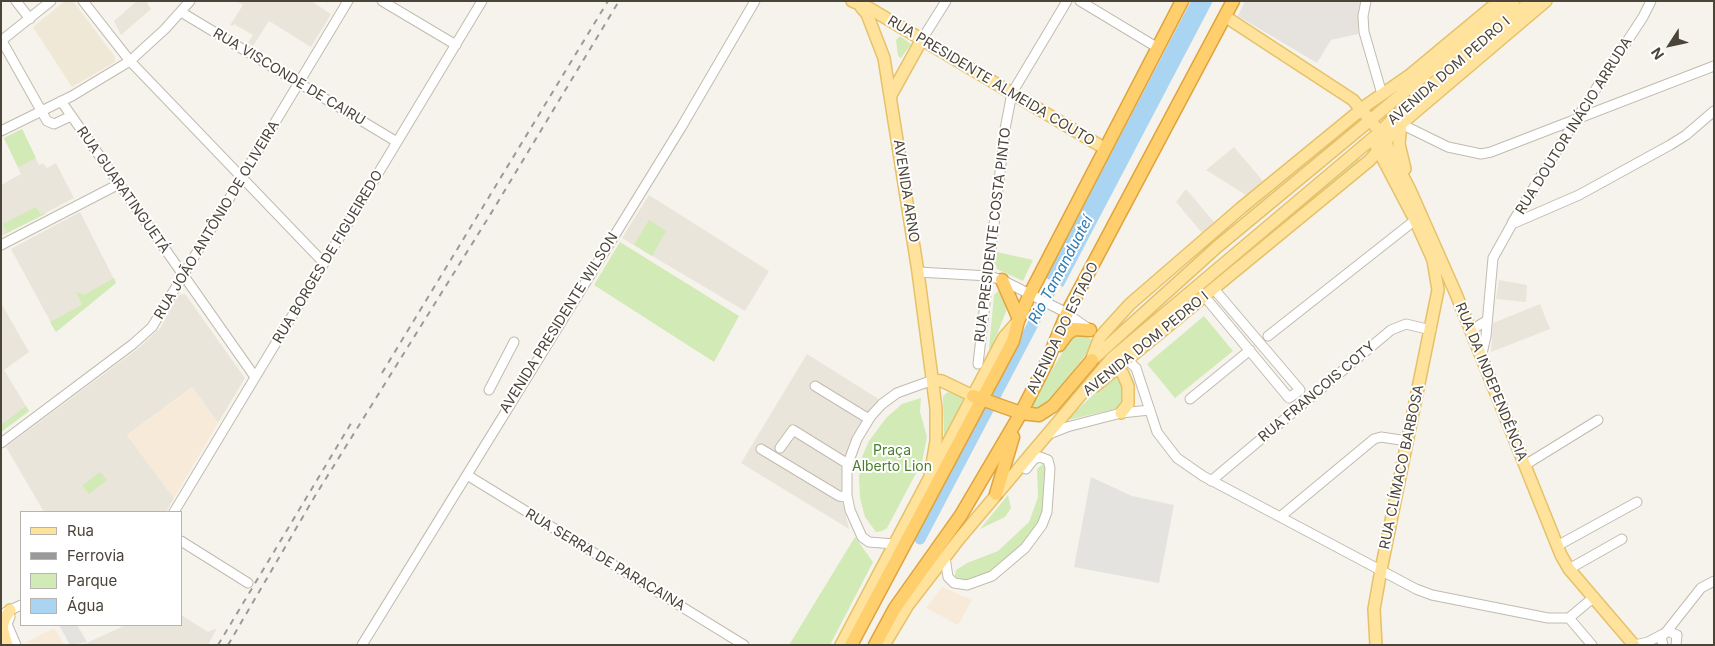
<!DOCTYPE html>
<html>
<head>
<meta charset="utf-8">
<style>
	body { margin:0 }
	#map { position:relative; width:1715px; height:646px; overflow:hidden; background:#f6f3ec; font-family:Inter,sans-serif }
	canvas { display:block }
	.frame { position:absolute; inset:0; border:2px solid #4b4439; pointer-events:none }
	.legend { position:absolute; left:20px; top:511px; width:162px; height:115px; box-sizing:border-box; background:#fff; border:1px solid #b7b4b0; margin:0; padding:6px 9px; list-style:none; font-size:15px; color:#4b4439 }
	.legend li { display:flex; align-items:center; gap:10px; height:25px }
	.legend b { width:25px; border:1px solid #b7b4b0 }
	.north { position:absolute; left:1645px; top:20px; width:50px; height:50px; -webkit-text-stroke:4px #fff; paint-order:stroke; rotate:235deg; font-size:14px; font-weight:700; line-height:20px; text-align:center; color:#4b4439 }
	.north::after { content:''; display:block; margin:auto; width:18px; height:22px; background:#4b4439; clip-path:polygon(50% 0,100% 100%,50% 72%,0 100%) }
</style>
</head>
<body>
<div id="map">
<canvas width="1715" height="646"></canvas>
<div class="frame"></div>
<ul class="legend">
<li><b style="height:6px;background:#ffe39c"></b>Rua</li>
<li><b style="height:6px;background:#9a9a9a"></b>Ferrovia</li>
<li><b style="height:14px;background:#d2eab5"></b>Parque</li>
<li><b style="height:14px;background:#a9d4f2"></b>Água</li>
</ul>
<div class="north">N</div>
</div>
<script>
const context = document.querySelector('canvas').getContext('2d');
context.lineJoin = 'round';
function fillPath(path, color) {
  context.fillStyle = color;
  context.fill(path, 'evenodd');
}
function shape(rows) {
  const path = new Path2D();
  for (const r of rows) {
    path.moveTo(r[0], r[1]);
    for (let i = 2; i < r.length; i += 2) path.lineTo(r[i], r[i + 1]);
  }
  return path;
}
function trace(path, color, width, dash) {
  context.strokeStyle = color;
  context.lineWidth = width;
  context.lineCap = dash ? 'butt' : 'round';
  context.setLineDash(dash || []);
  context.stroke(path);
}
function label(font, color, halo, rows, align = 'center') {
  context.font = font + ' Inter,sans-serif';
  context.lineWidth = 4;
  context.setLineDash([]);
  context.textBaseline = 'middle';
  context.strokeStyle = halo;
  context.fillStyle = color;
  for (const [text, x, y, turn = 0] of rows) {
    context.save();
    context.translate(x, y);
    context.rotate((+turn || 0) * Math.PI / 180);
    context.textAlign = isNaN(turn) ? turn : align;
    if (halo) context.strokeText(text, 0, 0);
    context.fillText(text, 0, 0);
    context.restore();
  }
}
fillPath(shape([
	[137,1,146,1,151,9,121,35,114,21],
	[236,1,311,1,331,14,311,47,269,21,253,46,248,43,253,35,234,24,233,26,230,25,243,5],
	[22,129,39,165,43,163,47,168,56,163,74,198,1,236,1,185,21,174,4,138],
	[1234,147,1263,181,1246,195,1206,170],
	[1186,189,1214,222,1202,233,1176,202],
	[649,195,769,271,745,311,622,238],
	[80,212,116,283,56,332,11,249],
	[1499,280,1527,285,1526,302,1496,299],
	[185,294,245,378,218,423,192,387,127,435,174,498,166,512,44,512,6,447,140,347,161,327,178,295],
	[1,303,29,352,4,370,29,411,1,432],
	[1540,304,1550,329,1491,352,1493,323],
	[807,354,880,400,856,432,845,460,843,503,849,529,741,463],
	[181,615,208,632,217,628,208,645,82,645,126,625,181,625]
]), '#eae5da');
fillPath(shape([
	[192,387,218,423,174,498,127,435],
	[942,587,972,600,958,625,926,608],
	[54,628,64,645,25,643]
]), '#f7ead8');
fillPath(shape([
	[1245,1,1361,1,1358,12,1358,34,1331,40,1317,63,1238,16]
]), '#e6e2dd');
fillPath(shape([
	[65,1,73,1,115,57,115,62,72,87,33,27]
]), '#efe8d6');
fillPath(shape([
	[900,36,911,44,901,58,898,56,896,40],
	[22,129,36,158,18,167,4,138],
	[1358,158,1361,160,1270,236,1255,245],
	[36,207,40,214,47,213,1,236,7,232,3,224],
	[649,220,666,231,652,256,634,245],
	[620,242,739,316,714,362,594,285],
	[997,252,1033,260,1023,281,997,269,995,262],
	[114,278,116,283,56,332,50,322,82,305,76,292,84,295],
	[1002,290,1009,304,991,349,989,348,994,295,998,291],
	[1204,316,1233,351,1175,398,1147,364],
	[1081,333,1092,340,1092,347,1045,406,1033,409,1032,403,1073,335],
	[1115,375,1120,375,1127,397,1119,408,1068,420,1068,418],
	[948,392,962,396,963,400,944,436,943,396],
	[921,398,920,412,927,437,922,462,887,528,882,531,876,532,865,517,860,498,859,477,862,457,869,441,886,418,902,404],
	[26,406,29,411,1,432,1,425],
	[1044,463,1047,475,1043,513,1038,526,1011,558,987,574,960,581,955,576,956,570,967,563,998,551,1029,522,1038,497,1037,469],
	[100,472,107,480,89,494,82,486],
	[1008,495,1011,508,1005,517,980,529],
	[855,537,873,562,830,645,789,645]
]), '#d2eab5');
fillPath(shape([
	[1091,477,1132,496,1174,505,1159,583,1074,567],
	[59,625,77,625,87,642,70,645]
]), '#e5e3e0');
fillPath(shape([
	[1191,1,1213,1,1063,287,1046,278]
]), '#a9d4f2');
trace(shape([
	[920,539,1062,269]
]), '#a9d4f2', 11);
const minor = shape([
	[16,1,30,19],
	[83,1,130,61,324,263],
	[382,1,456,45],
	[1080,1,1158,48],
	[1366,1,1363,16,1364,32,1382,94],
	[181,12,397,142],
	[1,41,51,1],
	[2,41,47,121,54,124,71,116],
	[921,41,946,1],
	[61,101,255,377],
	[1401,124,1448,147,1481,154,1491,152,1714,66],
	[1,131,72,96,130,61,165,29,190,1],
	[1512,223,1575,121,1643,17,1651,1],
	[1,245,119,184],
	[918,272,989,276,1002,280,1063,311,1089,329],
	[1205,297,1289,398,1300,390,1214,289],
	[1470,331,1486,321],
	[1268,336,1419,217],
	[1123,356,1136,368,1157,432,1177,458,1203,476,1416,589,1432,595,1548,618,1569,618,1594,597],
	[1481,358,1486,336,1493,258,1512,224,1579,195,1670,145,1686,135,1714,111],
	[978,364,1005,129,1012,93,1067,1],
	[815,386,869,419],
	[489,390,514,342],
	[1190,399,1250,350],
	[1049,434,1067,427,1121,413,1150,410],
	[1,443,133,344,152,327,348,1],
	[780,448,793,430,848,464],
	[761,449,839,496,847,497],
	[1525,465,1598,420],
	[467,475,744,645],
	[1211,481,1391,330,1406,324,1431,330],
	[174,512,482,1],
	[1280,517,1374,439,1381,437,1407,441],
	[181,541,248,583],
	[894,544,869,542,862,537,850,510,847,495,847,466,857,439,871,416,882,404,897,393,933,380],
	[1557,546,1637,502],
	[945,557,948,577,954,583,967,585,992,576,1025,548,1042,525,1047,512,1050,468,1048,460,1040,457,1034,459,1026,469],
	[1569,569,1622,539],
	[6,612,21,605],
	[10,617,7,624,16,645],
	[1569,618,1592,645],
	[1667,631,1701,588,1714,581],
	[362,645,682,126,755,1],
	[1635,645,1648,642,1663,634],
	[1663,645,1661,637,1667,631,1677,635,1676,645]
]);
const major = shape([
	[852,1,869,8,1104,148],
	[861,7,867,14,884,58,918,272,936,408,936,441,930,476],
	[1226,17,1353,100,1380,132,1410,190,1456,294,1561,555,1569,569,1634,645],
	[891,95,921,41],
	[1401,123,1399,144,1405,169],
	[1375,144,1415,220,1433,260,1438,290,1381,570,1374,609,1376,645],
	[1092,358,1100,337,1130,304,1241,208,1368,104,1410,75,1499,1],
	[1092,360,1217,247,1514,1],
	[1110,365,1117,367,1123,374,1128,386,1128,404,1121,413],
	[933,380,942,381,973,396],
	[1095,386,1370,160,1401,124,1546,1],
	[7,645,2,628,4,620,10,610],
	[841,645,1004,337,1018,321],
	[884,645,908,605,959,539,1112,358,1380,132,1403,109,1531,1]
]);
const highway = shape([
	[1002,280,1019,319],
	[1059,345,1067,334,1074,329,1090,330],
	[973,396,1021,413,1039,415,1053,406,1092,360],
	[996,494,1013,437],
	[851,645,1013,341,1018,321,1030,294,1182,1],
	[875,645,895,608,961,515,1021,413,1047,362,1067,313,1233,1]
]);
trace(minor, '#c2bbae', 11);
trace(major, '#e6c16a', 14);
trace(highway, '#e0a43c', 15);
trace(minor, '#fff', 9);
trace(major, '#ffe39c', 11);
trace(highway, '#ffcf6e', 12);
trace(shape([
	[382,373,608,1],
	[218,645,353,420],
	[228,645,315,496,490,215,619,1]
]), '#9a9a9a', 2, [6, 6]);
label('14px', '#4b4439', '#fff', [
	["AVENIDA DOM PEDRO I",1449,71,-41],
	["RUA VISCONDE DE CAIRU",289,77,31],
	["RUA PRESIDENTE ALMEIDA COUTO",991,81,31],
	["RUA DOUTOR INÁCIO ARRUDA",1574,126,-58],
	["RUA GUARATINGUETÁ",123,190,55],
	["AVENIDA ARNO",906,191,81],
	["RUA JOÃO ANTÔNIO DE OLIVEIRA",217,220,-59],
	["RUA PRESIDENTE COSTA PINTO",993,235,-83],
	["RUA BORGES DE FIGUEIREDO",328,257,-59],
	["AVENIDA PRESIDENTE WILSON",559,323,-58],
	["AVENIDA DO ESTADO",1063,328,-64],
	["AVENIDA DOM PEDRO I",1146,344,-39],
	["RUA DA INDEPENDÊNCIA",1491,382,68],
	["RUA FRANCOIS COTY",1317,392,-40],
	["RUA CLÍMACO BARBOSA",1402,467,-78],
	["RUA SERRA DE PARACAINA",605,560,31]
]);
label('14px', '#4a7f2a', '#fff', [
	["Praça",892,451],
	["Alberto Lion",892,467]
]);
label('italic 15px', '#2e7ab2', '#fff', [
	["Rio Tamanduateí",1061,270,-62]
]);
</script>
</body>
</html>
